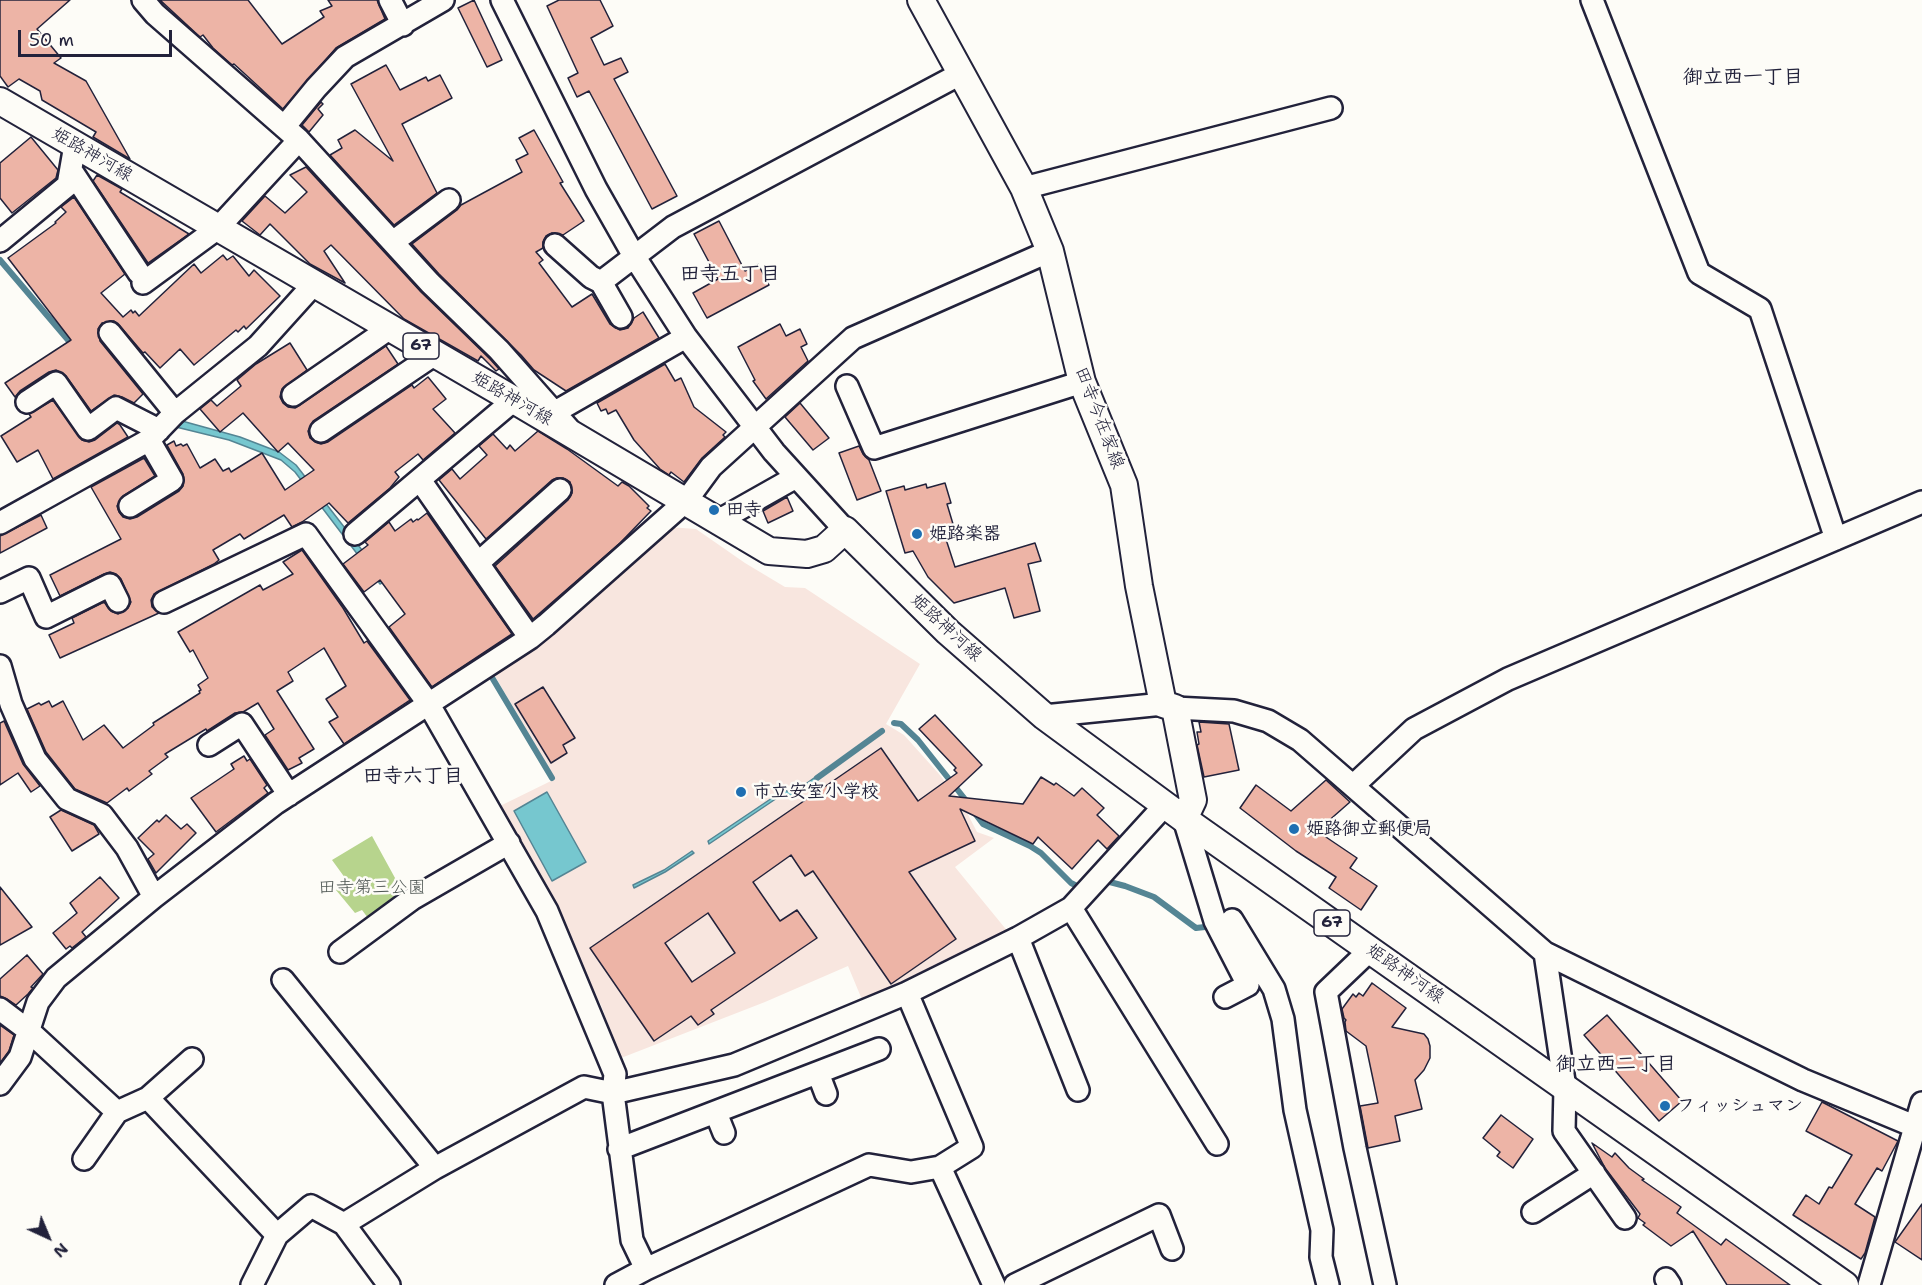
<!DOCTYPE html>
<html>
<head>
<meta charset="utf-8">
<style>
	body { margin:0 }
	#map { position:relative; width:1922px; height:1285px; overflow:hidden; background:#fdfcf7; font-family:"Shantell Sans",sans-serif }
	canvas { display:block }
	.north { position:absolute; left:18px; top:1207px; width:60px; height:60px; -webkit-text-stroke:4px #fdfcf7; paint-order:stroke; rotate:136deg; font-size:16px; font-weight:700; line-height:24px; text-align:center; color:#22223b }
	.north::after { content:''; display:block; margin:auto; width:21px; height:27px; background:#22223b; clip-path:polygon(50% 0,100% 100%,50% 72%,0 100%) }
	.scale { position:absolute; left:18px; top:30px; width:154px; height:27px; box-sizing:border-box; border:3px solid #22223b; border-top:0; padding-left:8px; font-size:18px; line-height:21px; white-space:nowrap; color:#22223b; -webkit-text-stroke:4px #fdfcf7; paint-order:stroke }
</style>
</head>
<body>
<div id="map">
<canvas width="1922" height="1285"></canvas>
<div class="north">N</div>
<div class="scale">50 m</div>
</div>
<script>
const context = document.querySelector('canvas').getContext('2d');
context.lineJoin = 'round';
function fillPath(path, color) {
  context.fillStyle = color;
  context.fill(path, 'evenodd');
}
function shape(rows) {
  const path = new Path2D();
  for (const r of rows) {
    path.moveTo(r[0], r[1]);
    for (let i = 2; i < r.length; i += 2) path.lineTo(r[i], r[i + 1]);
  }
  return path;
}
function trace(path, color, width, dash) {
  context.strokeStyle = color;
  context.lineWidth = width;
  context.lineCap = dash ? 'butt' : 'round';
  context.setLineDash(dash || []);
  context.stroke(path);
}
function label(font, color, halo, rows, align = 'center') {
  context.font = font + ' "Shantell Sans","Klee One",sans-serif';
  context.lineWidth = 5;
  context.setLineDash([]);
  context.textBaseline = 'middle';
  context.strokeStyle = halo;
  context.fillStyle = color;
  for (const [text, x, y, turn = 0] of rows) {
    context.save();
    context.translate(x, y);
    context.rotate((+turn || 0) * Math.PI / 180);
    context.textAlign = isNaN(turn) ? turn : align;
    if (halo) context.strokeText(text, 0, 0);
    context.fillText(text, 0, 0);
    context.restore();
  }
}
fillPath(shape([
	[669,527,696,529,745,563,785,587,805,588,920,664,886,724,904,735,939,774,963,805,977,832,994,838,955,867,1009,933,863,1002,848,966,765,1002,621,1058,601,1005,559,920,500,806,555,779,492,671]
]), '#f8e6df');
fillPath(shape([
	[372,836,406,898,371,922,362,910,355,913,336,890,348,882,332,860]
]), '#b7d48d');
const water = shape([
	[182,421,240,437,279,452,296,465,386,581,380,584,295,472,281,460,229,440,176,427,182,421],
	[821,773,822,776,793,796,783,794,709,844,708,841,784,790,793,793,821,773],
	[547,792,586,862,552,881,514,811,547,792],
	[692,851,694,853,665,872,634,888,633,885,664,870,692,851]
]);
fillPath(water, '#76c7cf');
trace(water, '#548594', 1.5);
trace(shape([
	[0,260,74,347],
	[475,649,552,778],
	[894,723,901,724,918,740,968,803],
	[817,778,882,731],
	[974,812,983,824,1030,846,1041,853,1071,883,1081,888,1083,886],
	[1102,880,1125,886,1154,897,1196,928,1205,927]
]), '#548594', 6);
const building = shape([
	[0,0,70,0,37,29,61,58,54,63,86,81,130,159,93,137,96,132,42,100,40,91,19,79,8,87,0,76,0,0],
	[160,0,248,0,282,44,324,17,320,11,332,6,328,0,377,0,385,19,336,48,283,109,234,64,232,65,213,48,203,35,200,37,160,0],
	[474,0,502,60,487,67,458,8,474,0],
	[559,0,600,0,613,26,591,38,604,65,621,58,628,72,614,79,677,196,652,209,589,91,577,97,568,78,578,73,547,6,559,0],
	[386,65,400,90,426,77,428,81,440,75,452,98,402,124,437,193,394,225,330,155,342,148,338,140,355,130,393,161,351,84,386,65],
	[321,102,323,104,318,109,323,115,309,132,302,125,321,102],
	[534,130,563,182,560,183,584,221,563,235,552,233,546,236,543,242,543,248,536,252,543,260,539,263,572,307,592,294,610,324,620,330,628,328,634,318,643,312,659,338,566,391,534,370,521,355,439,274,412,244,457,210,461,205,522,172,516,160,528,154,519,138,534,130],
	[31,137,58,170,56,178,12,213,0,198,0,163,31,137],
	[306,167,421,292,490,359,499,369,496,371,481,356,478,361,404,319,331,245,324,251,345,283,310,264,270,224,260,235,242,221,265,196,285,213,307,192,290,175,306,167],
	[97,175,122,189,120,192,189,234,148,263,93,181,97,175],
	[74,197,125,274,101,293,123,317,131,310,133,313,135,311,139,316,194,264,201,273,223,255,227,260,233,256,249,276,254,270,280,296,246,329,244,326,238,332,236,330,194,365,180,349,160,368,145,352,143,353,119,325,114,321,102,323,98,329,100,341,143,394,134,403,122,397,114,395,91,411,66,376,56,370,49,372,20,391,15,397,5,383,71,340,8,258,56,223,55,222,66,212,61,207,74,197],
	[719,221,745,271,758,264,769,285,707,318,693,293,718,279,694,234,719,221],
	[780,324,786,336,800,329,807,344,801,347,808,361,766,399,753,381,755,380,738,347,780,324],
	[290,343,307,370,282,389,280,397,283,403,288,407,295,408,300,405,386,346,398,364,313,421,308,431,310,438,315,442,321,444,328,442,412,385,414,388,428,377,446,399,433,409,455,433,423,460,418,454,395,472,399,477,390,488,348,523,329,503,302,522,292,527,284,515,244,539,240,534,213,550,219,560,214,564,154,594,151,600,152,607,159,613,60,658,49,635,74,623,72,618,104,602,111,611,118,614,128,608,131,602,121,579,116,574,110,572,104,574,60,596,50,575,121,539,91,487,144,458,155,476,123,496,117,506,119,512,123,517,130,519,137,517,179,491,183,486,183,474,167,445,174,441,176,446,181,444,183,446,187,444,200,468,215,459,223,471,229,468,231,472,262,453,285,490,314,470,288,443,278,452,243,413,220,432,200,409,211,400,217,406,241,386,237,380,256,364,290,343],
	[665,364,675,381,681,378,694,407,726,432,723,435,725,437,702,458,684,482,671,472,669,475,660,469,634,440,616,410,608,414,606,409,601,411,597,403,665,364],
	[53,400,82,440,89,442,95,440,117,423,120,425,128,437,53,479,38,450,17,462,1,436,31,417,29,414,53,400],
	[800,403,829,438,813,450,785,417,800,403],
	[538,431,567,449,618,486,622,482,629,486,649,506,647,508,651,511,620,543,533,619,495,566,568,500,572,493,570,482,563,478,557,478,552,480,486,539,439,480,452,469,460,479,487,455,479,446,493,434,507,449,510,445,515,451,538,431],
	[859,446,863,454,869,460,881,491,857,500,839,453,859,446],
	[945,483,951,503,947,504,953,524,942,527,955,567,1035,543,1041,561,1028,564,1040,611,1014,618,1005,588,954,603,928,577,913,551,905,553,886,491,904,486,905,490,926,484,927,488,945,483],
	[787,497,793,511,768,523,763,511,787,497],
	[427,513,512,634,432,687,389,627,405,614,380,580,364,592,343,564,368,545,365,542,389,522,395,531,411,519,413,522,417,519,418,520,427,513],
	[41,515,47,528,0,553,0,536,41,515],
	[302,550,343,608,364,643,367,641,410,700,344,744,329,722,338,717,326,699,346,686,324,648,288,672,293,681,277,691,314,749,299,758,302,763,288,770,265,735,274,729,258,703,243,712,235,713,207,731,206,729,165,754,168,757,149,771,152,774,129,791,127,788,107,803,75,789,46,752,27,709,39,703,41,705,49,701,52,707,63,701,83,740,104,725,123,748,154,725,153,723,200,693,199,691,201,690,198,685,208,678,193,650,190,652,178,632,260,585,263,590,293,574,283,562,302,550],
	[543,687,575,738,563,745,567,753,551,763,515,704,543,687],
	[935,715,982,765,949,796,1023,804,1041,777,1054,785,1056,783,1074,796,1082,788,1104,808,1097,815,1119,836,1107,849,1098,840,1072,869,1038,837,1033,844,960,809,975,841,909,872,956,939,891,984,813,871,805,876,791,855,753,882,780,921,797,910,817,938,711,1010,714,1014,698,1025,691,1016,654,1041,590,948,881,748,918,801,957,773,954,770,956,768,919,729,935,715],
	[708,913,735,953,692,982,665,943,708,913],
	[4,721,23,764,40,786,31,792,18,773,0,785,0,723,4,721],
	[1199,722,1229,724,1239,770,1204,777,1197,745,1199,744,1197,732,1201,732,1199,722],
	[244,756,247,761,250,759,267,785,264,788,268,793,216,832,191,798,234,769,231,764,244,756],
	[1326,780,1350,802,1317,831,1357,858,1350,868,1377,886,1361,910,1329,888,1336,877,1296,851,1240,808,1256,785,1291,811,1326,780],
	[61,810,94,825,99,834,72,851,50,817,61,810],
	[166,815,181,829,187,824,196,833,156,873,148,859,154,854,138,838,157,820,159,822,166,815],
	[100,877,119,898,82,932,86,937,72,948,70,946,66,949,53,933,77,913,70,903,100,877],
	[0,887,32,927,0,945,0,887],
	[27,955,43,974,31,987,33,988,28,994,16,1005,7,999,0,996,0,979,27,955],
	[1372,983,1406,1008,1392,1027,1424,1034,1428,1039,1430,1046,1430,1058,1424,1070,1415,1080,1422,1109,1395,1116,1400,1141,1368,1148,1360,1106,1378,1103,1366,1046,1346,1031,1345,1022,1346,1020,1344,1018,1342,1009,1353,994,1356,997,1359,993,1363,996,1372,983],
	[1607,1015,1682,1101,1659,1121,1584,1035,1607,1015],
	[0,1025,14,1035,9,1051,0,1063,0,1025],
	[1822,1102,1898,1141,1882,1171,1877,1168,1855,1204,1875,1217,1865,1253,1861,1259,1793,1215,1806,1195,1819,1204,1829,1187,1832,1188,1852,1155,1806,1131,1822,1102],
	[1501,1115,1533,1139,1513,1168,1497,1156,1500,1152,1483,1138,1501,1115],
	[1592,1143,1612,1157,1615,1153,1629,1168,1644,1179,1642,1180,1681,1207,1677,1213,1721,1245,1726,1239,1790,1285,1727,1285,1693,1231,1671,1246,1643,1225,1645,1223,1638,1218,1640,1214,1605,1168,1592,1143],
	[1922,1204,1922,1260,1895,1242,1922,1204]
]);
fillPath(building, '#edb4a6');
trace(building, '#22223b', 1.5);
const minor = shape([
	[143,0,155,14,299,140,430,283,499,350,568,428],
	[390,0,403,25],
	[502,0,596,189,634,256,686,337,774,452,845,530],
	[1592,0,1699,273,1760,309,1836,539],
	[284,127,316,88,345,57,443,0],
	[71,170,139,273],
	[1024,188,1331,108],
	[0,241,68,185,75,145],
	[393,242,449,200],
	[555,245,591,277,601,282,621,317],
	[601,282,673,227,962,73],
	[143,283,218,228,299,140],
	[110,333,175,413],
	[847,386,874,448,1082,382],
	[293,395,390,328],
	[27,402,56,383,88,429,116,408,159,430],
	[555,412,686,337],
	[321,431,435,354],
	[420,480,530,638],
	[130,506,172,480,149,440],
	[718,521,796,477],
	[0,523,149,440,175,413,258,346,314,284],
	[355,534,514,400],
	[478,563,560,490],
	[0,592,29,578,46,617,110,585,118,601],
	[164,602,306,534,428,703,547,911,615,1074,613,1093,632,1240,646,1269],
	[0,666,11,704,35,759,67,799,102,815,127,848,154,897],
	[1175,708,1234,711,1268,721,1300,740,1545,953,1803,1080,1914,1126,1922,1127],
	[1044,716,1163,704],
	[209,745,242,724,289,795],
	[1354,785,1414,729,1508,679,1922,502],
	[1184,819,1215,921,1248,985,1225,997],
	[1071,908,1217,1144],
	[1232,920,1274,989,1283,1019,1295,1110,1322,1230,1321,1257,1328,1285],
	[1018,938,1078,1090],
	[1370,950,1326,992,1355,1148,1385,1285],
	[340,952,412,899,509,843],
	[1545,953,1565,1088,1564,1131,1625,1218],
	[283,980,435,1168],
	[907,993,1018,938,1071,908,1165,805],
	[0,1009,29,1031,117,1112,148,1098,192,1059],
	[818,1073,826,1094],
	[0,1084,20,1057,38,1002,56,978,154,897,276,803,530,638,546,625,686,501,711,467,853,338,1050,251],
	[148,1098,277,1235],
	[716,1113,724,1133],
	[619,1149,879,1049],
	[84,1159,117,1112],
	[940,1167,994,1285],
	[1533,1212,1594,1173],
	[344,1224,389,1285],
	[1666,1279,1670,1285],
	[252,1285,277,1235,311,1206,344,1224,435,1168,584,1087,613,1093,734,1065,907,993,972,1147,940,1167,911,1172,869,1165,646,1269,616,1285],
	[1015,1285,1159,1215,1172,1249],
	[1869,1285,1922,1103]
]);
const major = shape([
	[921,0,1024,188,1050,251,1082,382,1124,485,1139,586,1163,704,1175,708,1193,800,1184,819],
	[0,101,514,400,769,551,807,554,824,549,845,530,948,632,1044,716,1184,819,1845,1285]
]);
trace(minor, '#22223b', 26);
trace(major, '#22223b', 30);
trace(minor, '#fdfcf7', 21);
trace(major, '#fdfcf7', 26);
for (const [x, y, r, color] of [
	[714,510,6,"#1f6fb2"],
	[917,534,6,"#1f6fb2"],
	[741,792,6,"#1f6fb2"],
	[1294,829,6,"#1f6fb2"],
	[1665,1106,6,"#1f6fb2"]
]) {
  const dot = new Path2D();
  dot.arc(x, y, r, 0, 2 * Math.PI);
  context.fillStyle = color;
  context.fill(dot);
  trace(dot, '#fdfcf7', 2);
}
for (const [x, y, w] of [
	[421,346,36],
	[1332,923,36]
]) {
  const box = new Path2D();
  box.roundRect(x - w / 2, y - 13, w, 26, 4.5);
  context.fillStyle = '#fdfcf7';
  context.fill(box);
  trace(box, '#22223b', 1.5);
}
label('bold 16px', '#22223b', null, [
	["67",421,346],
	["67",1332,923]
]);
label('18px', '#22223b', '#fdfcf7', [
	["姫路神河線",92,155,30],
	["姫路神河線",512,399,30],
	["田寺今在家線",1099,418,69],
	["姫路神河線",946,628,43],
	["姫路神河線",1405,974,35]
]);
label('bold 18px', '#22223b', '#fdfcf7', [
	["田寺",726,510],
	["姫路楽器",929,534],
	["市立安室小学校",753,792],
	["姫路御立郵便局",1306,829],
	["フィッシュマン",1677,1106]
], 'left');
label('18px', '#4f5754', '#fdfcf7', [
	["田寺第三公園",372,888]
]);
label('bold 20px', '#22223b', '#fdfcf7', [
	["御立西一丁目",1743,78],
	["田寺五丁目",730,275],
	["田寺六丁目",413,777],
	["御立西二丁目",1616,1065]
]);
</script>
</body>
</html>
